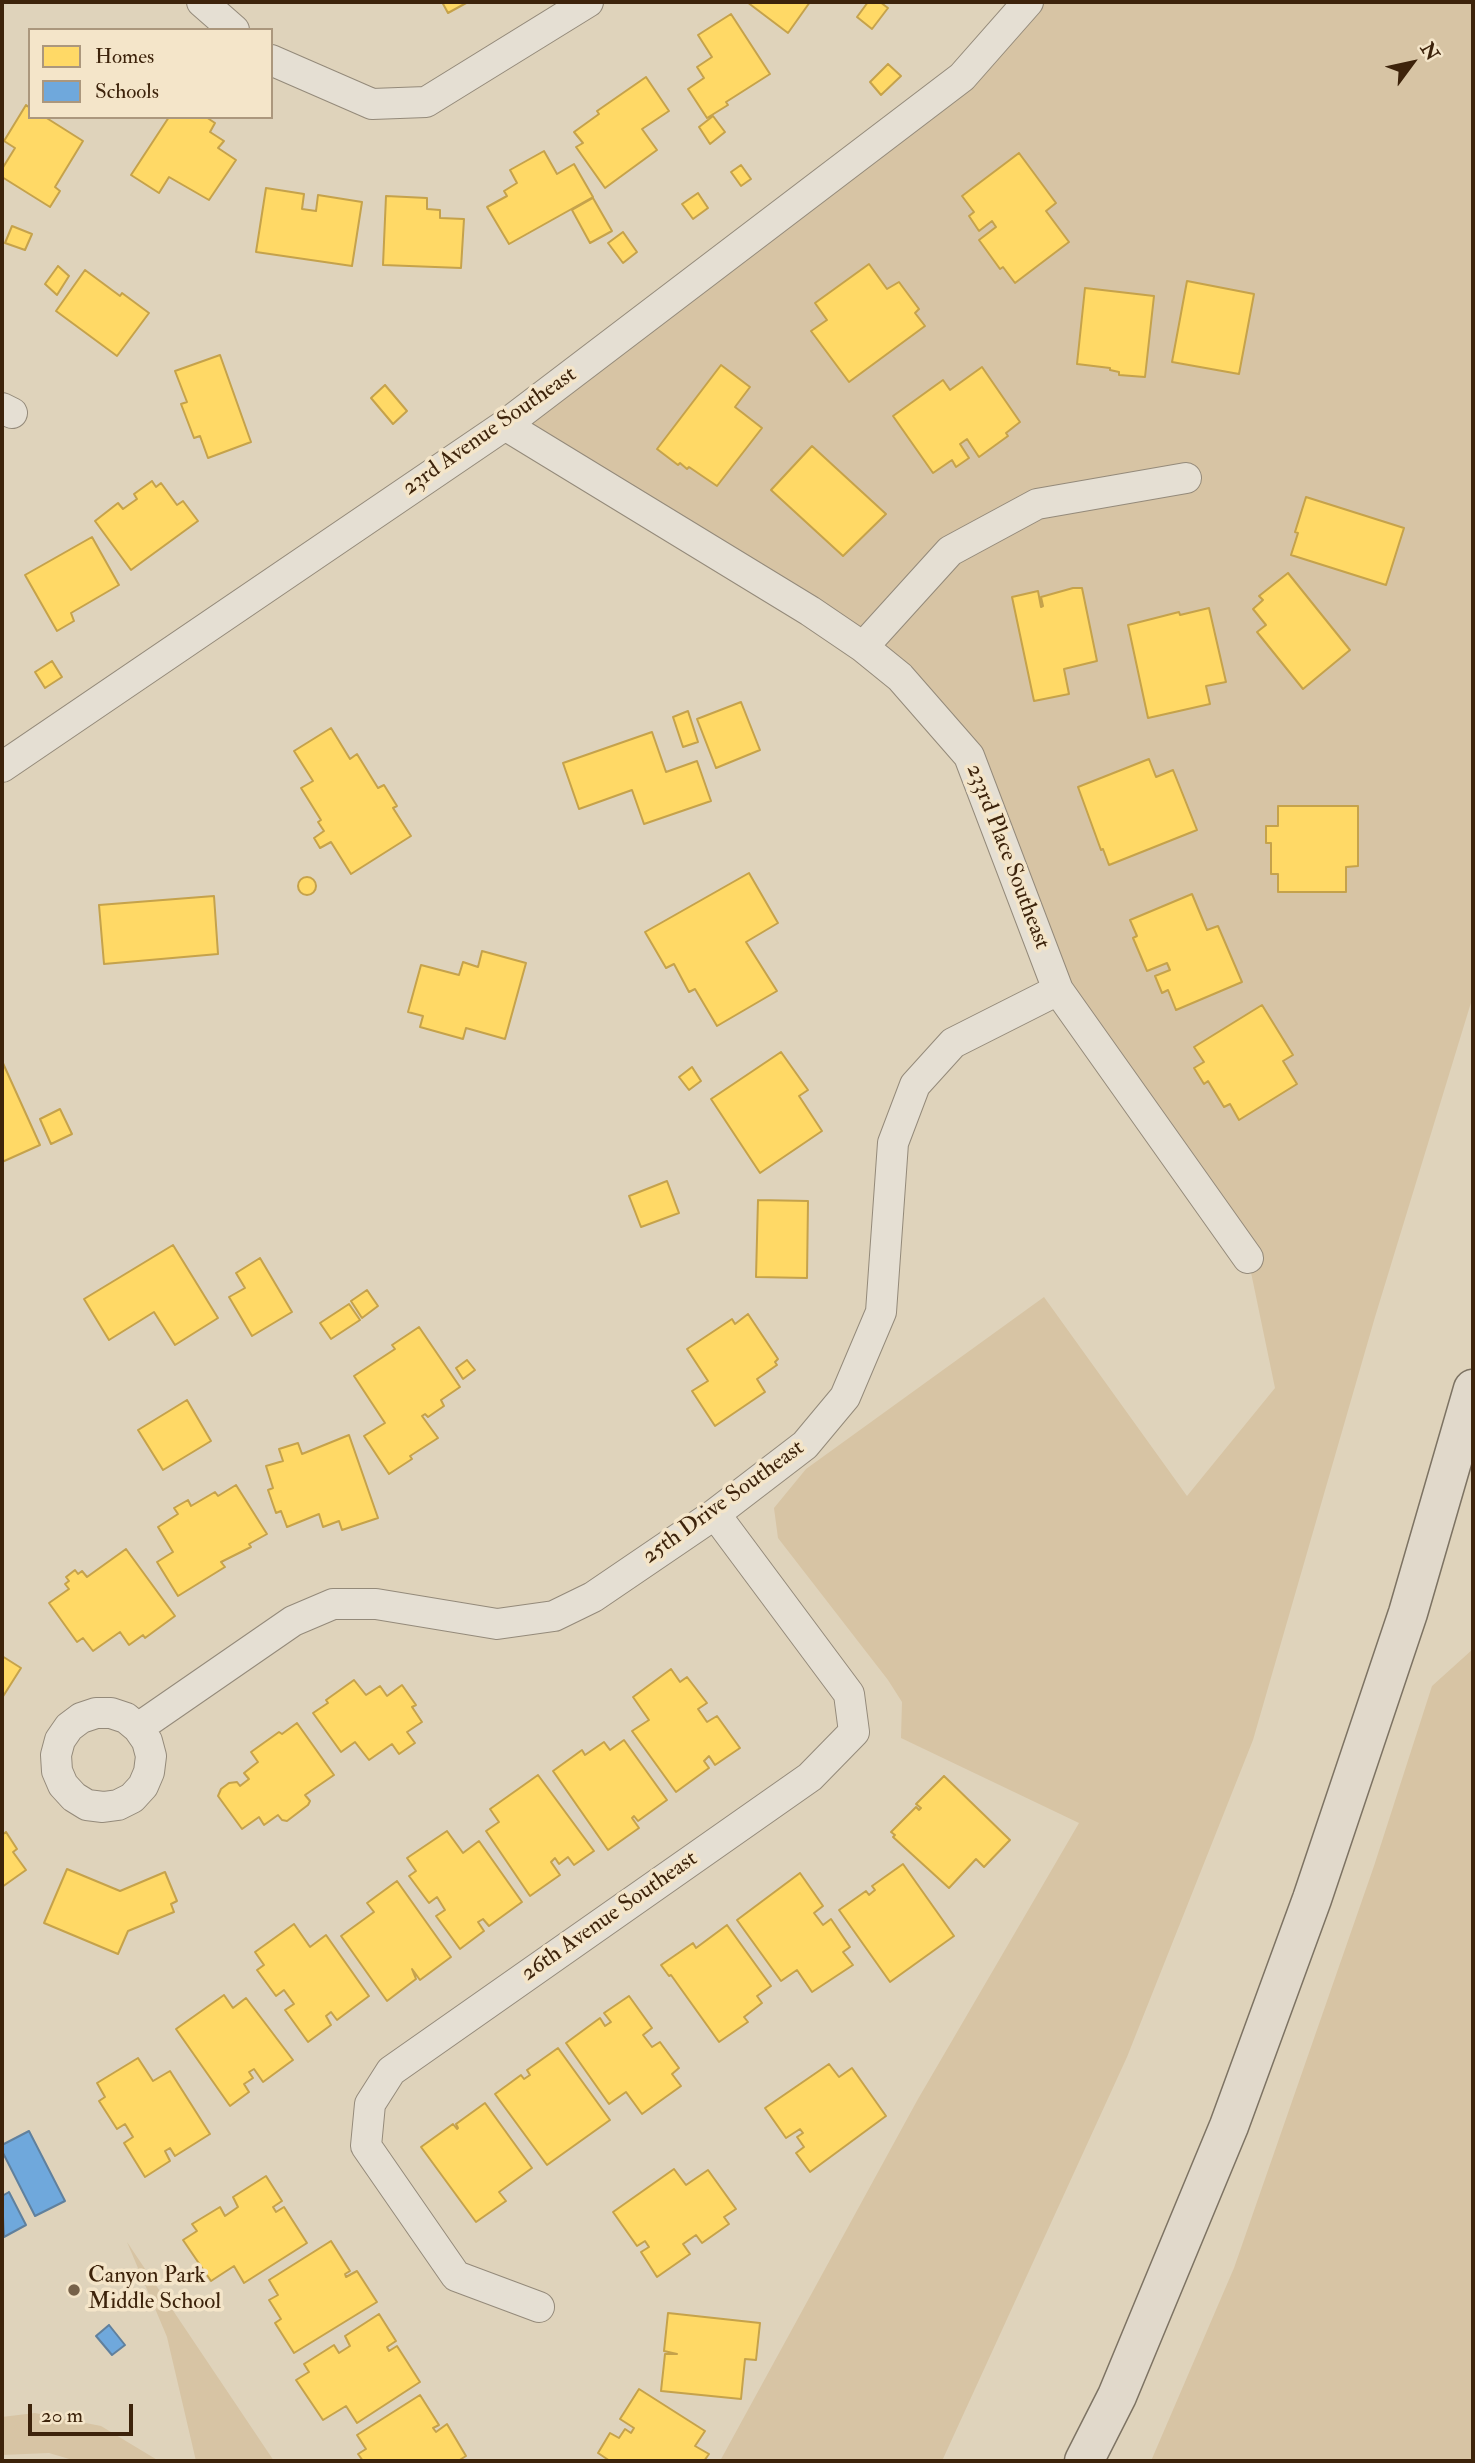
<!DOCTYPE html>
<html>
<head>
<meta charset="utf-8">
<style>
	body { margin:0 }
	#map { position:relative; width:1475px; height:2463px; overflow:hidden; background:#dfd3bb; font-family:"IM FELL Double Pica",serif }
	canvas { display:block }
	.frame { position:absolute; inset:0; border:4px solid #3d230b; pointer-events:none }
	.legend { position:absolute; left:28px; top:28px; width:245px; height:91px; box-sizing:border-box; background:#f4e5c9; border:2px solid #ab977d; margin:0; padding:9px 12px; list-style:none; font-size:21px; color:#3d230b }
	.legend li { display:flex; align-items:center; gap:14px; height:35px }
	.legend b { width:35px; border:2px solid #ab977d }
	.north { position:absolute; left:1377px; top:28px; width:70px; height:70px; -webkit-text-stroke:5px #f4e5c9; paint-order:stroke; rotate:57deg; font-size:19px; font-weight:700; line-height:28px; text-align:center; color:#3d230b }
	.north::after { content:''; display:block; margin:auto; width:24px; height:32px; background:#3d230b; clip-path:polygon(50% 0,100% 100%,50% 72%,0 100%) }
	.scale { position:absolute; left:28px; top:2404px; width:105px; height:32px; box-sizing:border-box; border:4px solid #3d230b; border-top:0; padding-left:9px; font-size:21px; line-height:24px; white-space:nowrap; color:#3d230b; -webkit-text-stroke:5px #f4e5c9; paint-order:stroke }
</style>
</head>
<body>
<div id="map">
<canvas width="1475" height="2463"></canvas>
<div class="frame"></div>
<ul class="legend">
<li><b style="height:19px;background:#ffd966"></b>Homes</li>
<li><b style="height:19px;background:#6fa8dc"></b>Schools</li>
</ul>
<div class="north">N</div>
<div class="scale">20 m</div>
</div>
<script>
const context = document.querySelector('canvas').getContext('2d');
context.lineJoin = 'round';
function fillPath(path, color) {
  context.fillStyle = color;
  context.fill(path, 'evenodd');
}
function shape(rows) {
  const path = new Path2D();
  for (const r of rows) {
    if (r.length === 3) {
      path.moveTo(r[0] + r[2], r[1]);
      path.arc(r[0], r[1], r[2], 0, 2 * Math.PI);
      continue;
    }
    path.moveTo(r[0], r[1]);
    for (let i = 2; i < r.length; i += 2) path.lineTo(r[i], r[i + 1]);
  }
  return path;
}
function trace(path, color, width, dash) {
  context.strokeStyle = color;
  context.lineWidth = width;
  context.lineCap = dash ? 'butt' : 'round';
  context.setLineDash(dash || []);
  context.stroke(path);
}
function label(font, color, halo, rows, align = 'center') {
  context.font = font + ' "IM FELL Double Pica",serif';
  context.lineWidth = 7;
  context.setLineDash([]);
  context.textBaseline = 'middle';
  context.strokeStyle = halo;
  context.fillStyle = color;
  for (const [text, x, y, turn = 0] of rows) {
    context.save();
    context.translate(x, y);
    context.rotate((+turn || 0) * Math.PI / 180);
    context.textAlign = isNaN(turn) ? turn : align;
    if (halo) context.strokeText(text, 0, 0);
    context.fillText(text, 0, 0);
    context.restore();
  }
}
fillPath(shape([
	[1027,2,1473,2,1473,996,1375,1317,1253,1740,1127,2057,942,2461,720,2461,918,2099,1079,1823,901,1738,902,1702,888,1680,778,1538,774,1508,806,1469,1044,1297,1187,1496,1275,1388,1248,1258,1058,990,969,756,900,677,505,425,958,78],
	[1473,1649,1473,2461,1151,2461,1234,2268,1374,1866,1432,1686],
	[127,2242,274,2461,196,2461,167,2337],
	[35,2413,101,2426,159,2461,76,2461,49,2453,2,2455,2,2417]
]), '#d7c4a4');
const homes = shape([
	[442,2,468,2,448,13,442,2],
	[747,2,810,2,788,33,747,2],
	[868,2,880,2,888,8,872,29,857,17,868,2],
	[731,14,770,74,726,102,728,105,707,118,688,89,704,78,697,67,712,57,698,35,731,14],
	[888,64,901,76,881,95,870,82,888,64],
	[646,77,669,111,642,129,657,150,605,188,576,147,583,143,574,132,599,114,597,111,646,77],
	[26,105,30,108,30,117,45,117,83,141,55,187,60,191,50,207,2,177,2,169,15,148,4,141,26,105],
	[713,116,725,132,710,144,699,127,713,116],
	[169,117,206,117,215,123,210,132,224,141,218,148,236,160,209,200,169,177,159,193,131,175,169,117],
	[544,151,557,174,574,164,593,197,509,244,487,207,507,196,504,191,517,183,510,170,544,151],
	[1019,153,1056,203,1046,211,1069,242,1015,283,1003,267,1000,269,979,240,996,227,992,221,979,231,969,216,974,212,962,196,1019,153],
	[741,165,751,179,741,186,731,172,741,165],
	[266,188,304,194,302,209,316,211,318,195,362,202,352,266,256,252,266,188],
	[698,193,708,208,693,219,682,204,698,193],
	[386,196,427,198,427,209,440,210,440,218,464,219,461,268,383,265,386,196],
	[593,198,612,231,590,243,572,210,593,198],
	[12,226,32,234,25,250,5,243,12,226],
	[623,232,637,252,623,263,608,243,623,232],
	[869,264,887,289,899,282,919,309,915,313,925,326,849,382,811,331,827,320,815,303,869,264],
	[58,266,69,276,57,295,45,284,58,266],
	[85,270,120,296,122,293,149,313,117,356,56,311,85,270],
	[1187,281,1254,294,1239,374,1172,362,1187,281],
	[1085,288,1154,296,1145,377,1119,375,1119,372,1110,370,1110,368,1077,364,1085,288],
	[220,355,251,442,208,458,200,436,194,438,181,404,187,402,175,371,220,355],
	[721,365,750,387,735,407,762,428,717,486,689,467,687,469,680,463,678,465,657,449,721,365],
	[982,367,1020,422,1006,433,1008,436,979,457,967,439,960,444,969,458,956,467,952,460,933,473,893,416,943,380,950,390,982,367],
	[385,385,407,411,393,424,371,398,385,385],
	[812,446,886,514,843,556,771,490,812,446],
	[152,481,156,487,161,483,177,505,183,501,198,521,131,570,95,521,118,503,123,509,137,499,134,494,152,481],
	[1306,497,1404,528,1386,585,1291,555,1298,533,1295,532,1306,497],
	[92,537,119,585,71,613,74,621,57,631,25,575,92,537],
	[1288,573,1350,650,1303,689,1257,632,1266,625,1253,609,1263,600,1259,596,1288,573],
	[1073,588,1082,588,1097,661,1064,669,1069,694,1034,701,1012,597,1038,591,1041,607,1043,606,1041,597,1073,588],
	[1209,608,1226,682,1206,686,1210,704,1148,718,1128,625,1179,612,1180,615,1209,608],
	[52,661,62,677,45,688,35,672,52,661],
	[741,702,760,750,716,768,697,719,741,702],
	[688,711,698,742,683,747,673,717,688,711],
	[331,728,350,759,357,754,378,788,384,785,397,806,393,808,411,836,351,874,331,842,320,848,314,838,324,831,318,822,321,820,301,788,313,781,294,751,331,728],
	[652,732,666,772,697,761,711,801,644,824,632,790,579,809,563,763,652,732],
	[1149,759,1156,777,1173,770,1197,830,1109,865,1103,849,1101,850,1078,787,1149,759],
	[1278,806,1358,806,1358,866,1346,867,1346,892,1278,892,1278,874,1271,874,1271,843,1266,843,1266,826,1278,826,1278,806],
	[749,873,778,923,746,942,777,991,717,1026,695,989,689,992,674,964,666,968,645,932,749,873],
	[307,886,9],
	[1192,894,1207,930,1218,926,1242,982,1176,1010,1168,990,1162,993,1155,976,1170,970,1167,963,1147,971,1133,938,1137,936,1130,920,1192,894],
	[214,896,218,954,104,964,99,905,214,896],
	[482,951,526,963,505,1039,466,1028,463,1039,420,1027,423,1016,408,1012,421,965,459,975,463,962,478,967,482,951],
	[1262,1005,1293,1055,1283,1061,1297,1084,1239,1120,1230,1104,1224,1107,1208,1081,1204,1084,1194,1068,1204,1062,1194,1047,1262,1005],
	[781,1052,808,1090,799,1096,822,1131,760,1173,711,1099,781,1052],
	[2,1061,40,1145,2,1162,2,1061],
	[692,1067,701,1081,689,1090,679,1077,692,1067],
	[60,1109,72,1134,51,1144,40,1119,60,1109],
	[667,1181,679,1213,641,1227,629,1196,667,1181],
	[758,1200,808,1201,807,1278,756,1277,758,1200],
	[173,1245,218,1318,175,1345,154,1312,109,1340,84,1299,173,1245],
	[260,1258,292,1312,252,1336,229,1297,245,1288,236,1273,260,1258],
	[367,1290,378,1306,362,1318,351,1301,367,1290],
	[349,1304,360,1320,331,1339,320,1323,349,1304],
	[748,1314,778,1359,775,1362,777,1365,757,1379,765,1392,715,1426,692,1391,708,1381,687,1349,732,1319,735,1324,748,1314],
	[419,1327,460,1387,441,1400,444,1406,428,1417,425,1414,422,1416,438,1438,410,1456,412,1459,389,1474,364,1436,385,1423,354,1376,395,1349,392,1345,419,1327],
	[467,1360,475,1370,463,1379,456,1368,467,1360],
	[187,1400,211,1441,163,1470,138,1430,187,1400],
	[349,1435,378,1518,342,1530,339,1521,323,1527,319,1514,287,1527,281,1511,276,1513,268,1490,273,1488,266,1466,283,1461,279,1449,298,1443,302,1454,349,1435],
	[236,1485,267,1534,249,1544,251,1547,221,1562,225,1567,178,1596,157,1562,173,1552,158,1527,178,1514,174,1508,188,1500,191,1506,215,1492,218,1496,236,1485],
	[126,1549,175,1616,145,1638,143,1635,129,1645,120,1632,93,1651,83,1638,77,1642,49,1603,69,1589,65,1584,69,1581,66,1577,75,1570,78,1574,82,1571,87,1577,126,1549],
	[2,1656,21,1668,2,1698,2,1656],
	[671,1669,680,1682,687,1677,707,1703,698,1709,707,1722,717,1716,740,1748,715,1765,709,1756,704,1761,709,1768,676,1792,632,1731,649,1720,633,1697,671,1669],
	[354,1680,366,1695,380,1686,387,1696,402,1685,416,1705,412,1707,422,1722,407,1732,415,1743,399,1754,392,1744,369,1760,355,1742,341,1752,313,1713,328,1703,326,1700,354,1680],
	[297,1723,334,1775,305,1795,310,1801,308,1805,287,1821,282,1820,278,1815,264,1825,259,1817,242,1829,218,1796,221,1789,229,1783,237,1782,240,1786,249,1779,244,1773,258,1762,251,1752,279,1732,282,1734,297,1723],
	[624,1740,667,1800,638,1821,634,1816,632,1818,639,1828,608,1850,553,1771,582,1750,585,1755,604,1742,610,1750,624,1740],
	[538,1775,594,1851,574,1865,568,1857,559,1864,555,1858,551,1862,560,1875,530,1896,486,1831,499,1822,490,1809,538,1775],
	[944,1776,1010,1840,984,1867,976,1859,949,1888,893,1837,895,1835,891,1832,916,1807,919,1810,921,1808,916,1804,944,1776],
	[447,1831,463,1853,479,1841,522,1902,489,1926,483,1919,478,1922,484,1931,460,1949,436,1916,445,1910,437,1897,429,1903,409,1876,416,1871,407,1858,447,1831],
	[6,1832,17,1849,13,1852,26,1870,2,1887,2,1835,6,1832],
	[903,1864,954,1936,890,1982,839,1910,866,1891,869,1895,875,1890,872,1886,903,1864],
	[67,1869,120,1891,165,1872,177,1901,171,1904,174,1912,128,1931,118,1954,44,1923,67,1869],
	[800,1873,823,1906,814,1913,823,1925,831,1919,850,1947,843,1952,853,1965,812,1992,797,1970,781,1981,737,1920,800,1873],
	[397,1881,451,1957,420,1980,412,1969,416,1979,387,2001,341,1936,374,1912,367,1903,397,1881],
	[294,1924,310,1947,326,1935,369,1996,337,2020,331,2012,326,2016,331,2025,308,2042,285,2010,294,2004,284,1990,276,1996,257,1970,264,1965,255,1952,294,1924],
	[727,1925,771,1986,757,1996,762,2003,744,2017,748,2022,719,2042,671,1975,669,1976,661,1965,693,1943,696,1948,727,1925],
	[224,1995,233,2008,246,1998,293,2060,263,2082,254,2069,249,2072,253,2078,244,2084,249,2092,230,2106,176,2029,224,1995],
	[629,1996,652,2028,643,2035,652,2047,660,2042,679,2068,672,2074,681,2086,642,2114,626,2092,609,2104,566,2043,600,2018,605,2026,611,2022,604,2013,629,1996],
	[558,2048,610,2120,547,2165,495,2094,521,2075,524,2079,530,2075,527,2070,558,2048],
	[138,2058,153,2081,170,2071,210,2134,175,2156,170,2148,165,2151,170,2161,145,2177,124,2143,133,2137,125,2124,117,2129,99,2101,105,2097,97,2083,138,2058],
	[829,2064,839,2077,852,2068,886,2116,810,2172,796,2153,804,2147,797,2137,803,2133,800,2129,786,2138,765,2108,829,2064],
	[485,2103,532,2168,499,2192,506,2201,476,2222,421,2147,453,2124,457,2129,458,2128,456,2124,485,2103],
	[674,2169,686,2185,708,2170,736,2209,724,2217,729,2224,702,2243,696,2235,683,2244,690,2254,657,2277,641,2252,649,2247,645,2241,637,2246,613,2212,674,2169],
	[266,2176,282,2201,273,2207,276,2212,284,2207,307,2243,244,2283,234,2266,211,2281,183,2240,197,2231,192,2224,220,2207,225,2216,238,2207,233,2197,266,2176],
	[331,2241,350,2271,345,2274,346,2277,357,2271,377,2302,294,2353,275,2323,281,2319,269,2300,278,2295,269,2280,331,2241],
	[668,2313,760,2323,756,2360,745,2359,741,2399,661,2391,665,2354,677,2354,664,2351,668,2313],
	[379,2314,396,2341,387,2347,389,2351,397,2346,420,2382,357,2423,346,2406,323,2420,296,2380,309,2372,304,2364,334,2345,339,2353,350,2346,345,2336,379,2314],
	[639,2389,705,2431,695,2446,709,2454,704,2461,610,2461,598,2453,610,2433,619,2438,625,2429,631,2433,634,2428,620,2419,639,2389],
	[420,2395,439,2425,433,2428,436,2432,447,2424,466,2456,458,2461,363,2461,358,2454,366,2449,357,2435,420,2395]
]);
fillPath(homes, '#ffd966');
trace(homes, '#c5a24b', 2);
const schools = shape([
	[29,2131,65,2201,35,2216,2,2151,2,2145,29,2131],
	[9,2192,26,2225,4,2237,2,2196,9,2192],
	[109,2325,125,2345,112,2355,96,2336,109,2325]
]);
fillPath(schools, '#6fa8dc');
trace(schools, '#60809d', 2);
const street = shape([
	[202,2,234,30],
	[271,60,372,104,426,102,588,2],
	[2,408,12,413],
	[505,425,810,611,863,647,900,677,969,756,1058,990,1248,1258],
	[863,647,950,551,1037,504,1186,478],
	[2,767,505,425,962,77,1028,2],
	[138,1728,147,1741,151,1756,149,1772,143,1786,132,1798,118,1805,103,1807,87,1805,74,1797,63,1785,57,1771,56,1755,60,1740,69,1727,81,1718,96,1713,111,1713,126,1718,138,1728,293,1621,333,1604,376,1604,497,1624,554,1616,593,1597,715,1514,805,1445,845,1397,881,1312,893,1143,915,1085,953,1043,1058,990],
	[539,2307,456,2276,366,2146,370,2104,391,2071,810,1777,854,1732,849,1694,715,1514]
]);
const highway = shape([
	[1084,2461,1117,2396,1229,2126,1312,1899,1408,1613,1473,1389]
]);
trace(street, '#948a7a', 32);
trace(highway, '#7d7363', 41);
trace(street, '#e5dfd3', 30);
trace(highway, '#e1d9cb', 38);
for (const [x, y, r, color] of [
	[74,2290,7,"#766149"]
]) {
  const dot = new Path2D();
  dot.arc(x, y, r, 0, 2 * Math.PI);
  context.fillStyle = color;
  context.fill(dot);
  trace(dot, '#f4e5c9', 2.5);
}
label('23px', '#3d230b', '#f4e5c9', [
	["23rd Avenue Southeast",490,432,-35],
	["233rd Place Southeast",1007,857,69],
	["25th Drive Southeast",724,1503,-36],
	["26th Avenue Southeast",610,1917,-35]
]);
label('23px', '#3d230b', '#f4e5c9', [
	["Canyon Park",88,2277],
	["Middle School",88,2303]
], 'left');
</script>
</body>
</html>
